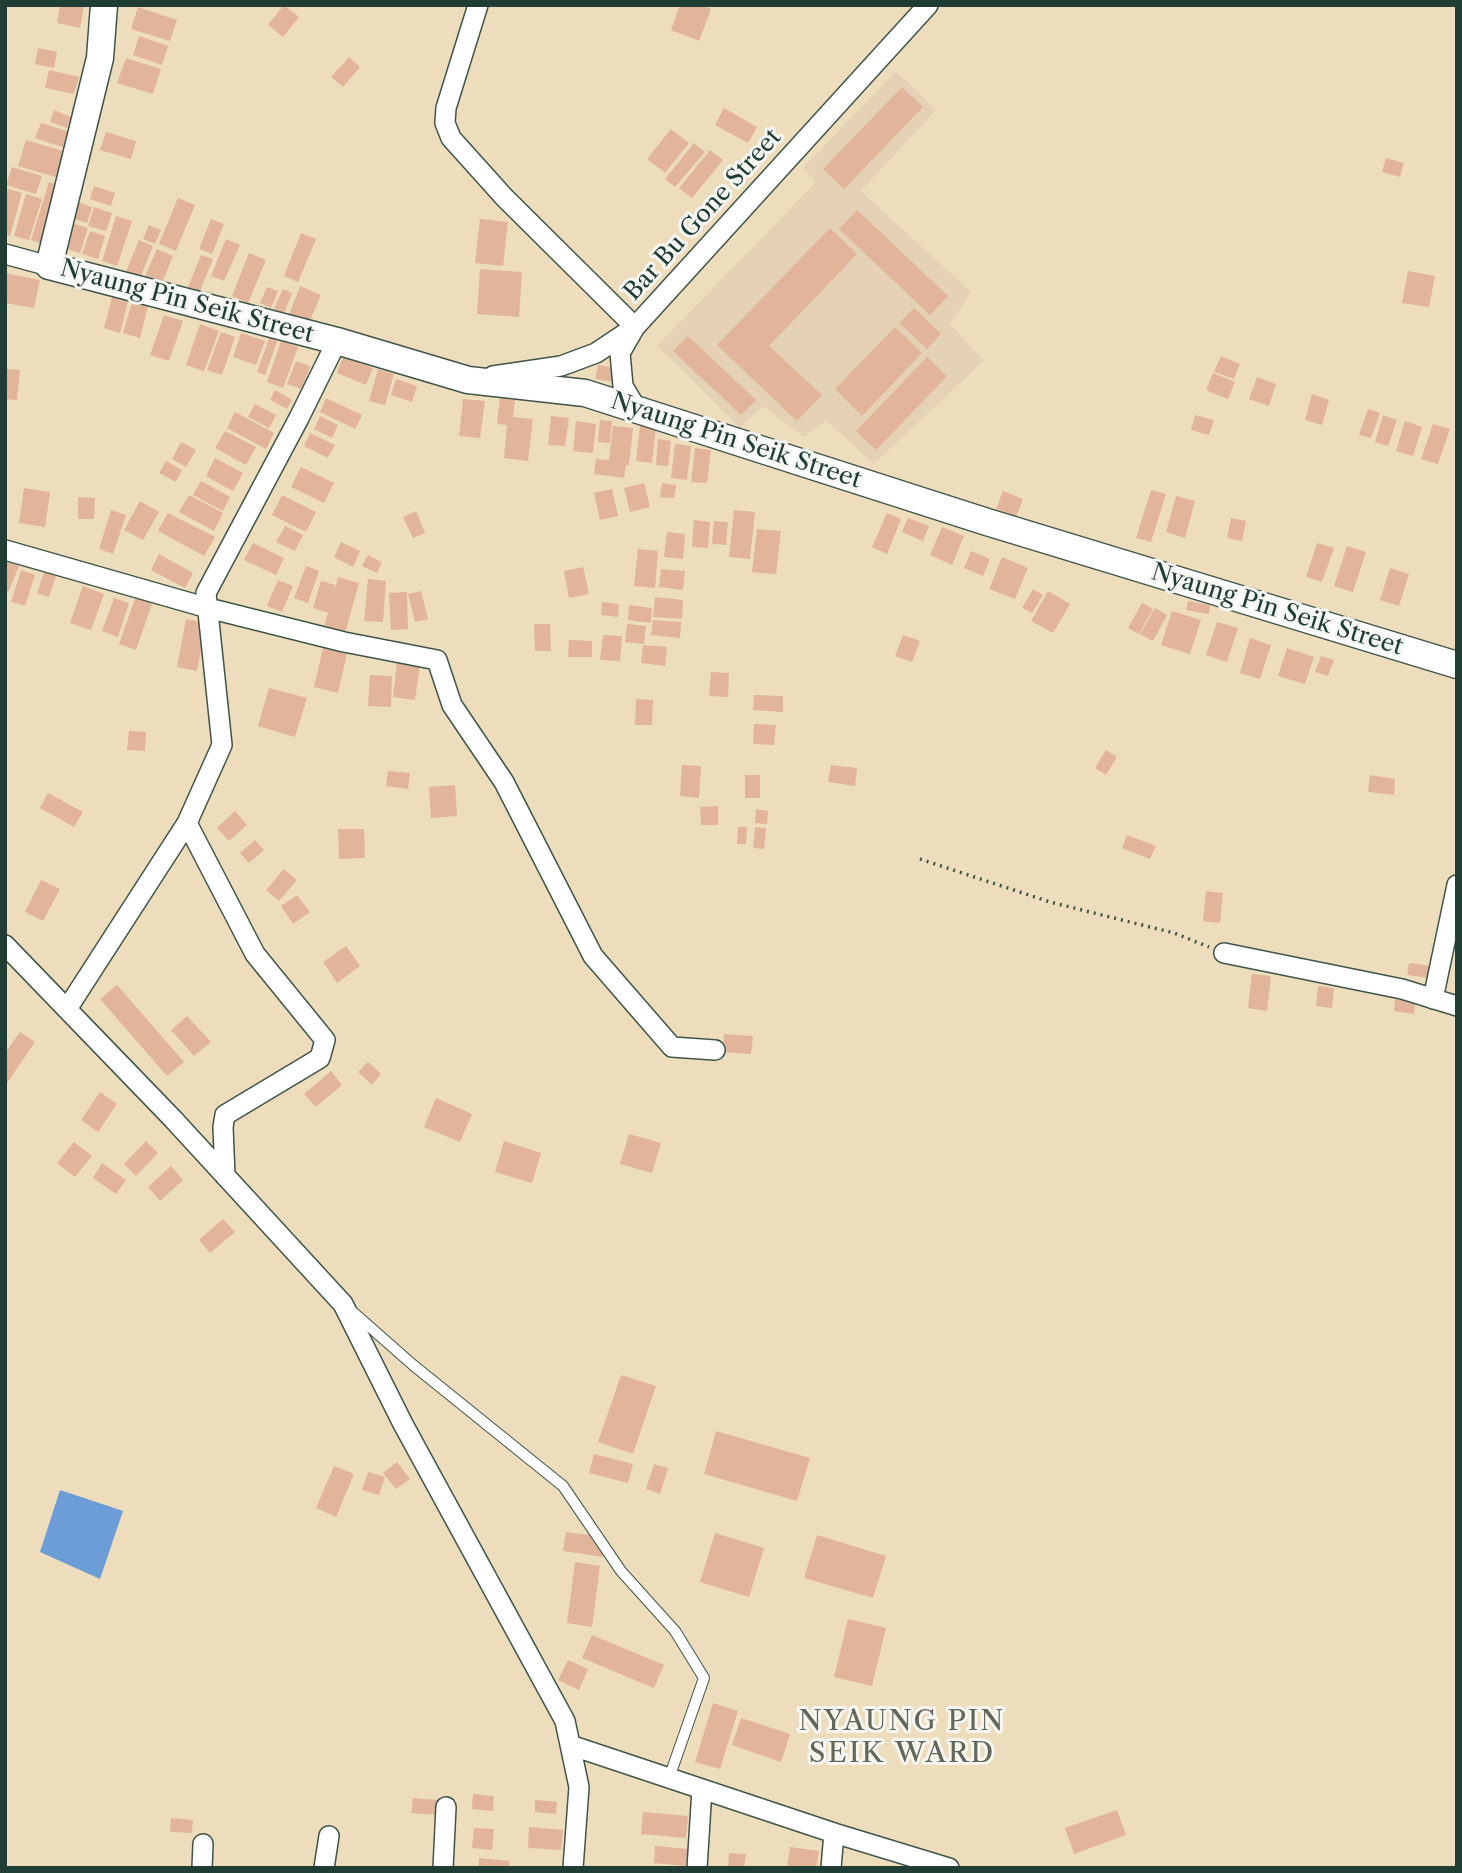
<!DOCTYPE html>
<html>
<head>
<meta charset="utf-8">
<style>
	body { margin:0 }
	#map { position:relative; width:1462px; height:1873px; overflow:hidden; background:#edddbc; font-family:"Libre Caslon Text",serif }
	canvas { display:block }
	.frame { position:absolute; inset:0; border:7px solid #1f3d34; pointer-events:none }
</style>
</head>
<body>
<div id="map">
<canvas width="1462" height="1873"></canvas>
<div class="frame"></div>
</div>
<script>
const context = document.querySelector('canvas').getContext('2d');
context.lineJoin = 'round';
function fillPath(path, color) {
  context.fillStyle = color;
  context.fill(path, 'evenodd');
}
function shape(rows) {
  const path = new Path2D();
  for (const r of rows) {
    path.moveTo(r[0], r[1]);
    for (let i = 2; i < r.length; i += 2) path.lineTo(r[i], r[i + 1]);
  }
  return path;
}
function trace(path, color, width, dash) {
  context.strokeStyle = color;
  context.lineWidth = width;
  context.lineCap = dash ? 'butt' : 'round';
  context.setLineDash(dash || []);
  context.stroke(path);
}
function label(font, color, halo, rows, align = 'center') {
  context.font = font + ' "Libre Caslon Text",serif';
  context.lineWidth = 6;
  context.setLineDash([]);
  context.textBaseline = 'middle';
  context.strokeStyle = halo;
  context.fillStyle = color;
  for (const [text, x, y, turn = 0] of rows) {
    context.save();
    context.translate(x, y);
    context.rotate((+turn || 0) * Math.PI / 180);
    context.textAlign = isNaN(turn) ? turn : align;
    if (halo) context.strokeText(text, 0, 0);
    context.fillText(text, 0, 0);
    context.restore();
  }
}
fillPath(shape([
	[896,71,936,110,861,191,971,292,950,324,984,360,874,464,826,421,804,437,763,406,740,428,657,346,816,182,803,168]
]), '#e5d1b6');
fillPath(shape([
	[60,1490,123,1511,100,1579,40,1552]
]), '#6d9dd7');
fillPath(shape([
	[60,5,84,6,80,28,57,23],
	[284,5,299,17,283,37,268,25],
	[680,5,701,5,711,9,699,41,671,30],
	[138,7,177,20,170,41,131,29],
	[139,36,168,46,162,65,133,55],
	[38,48,57,52,54,68,35,64],
	[349,57,360,67,343,87,331,77],
	[126,58,161,69,153,94,117,83],
	[49,70,79,77,74,94,45,88],
	[902,87,923,107,844,189,823,169],
	[724,108,757,127,748,143,715,125],
	[54,110,71,117,67,128,50,122],
	[41,123,70,132,65,148,35,138],
	[671,129,689,143,665,173,647,159],
	[106,132,136,141,131,159,100,150],
	[26,140,70,153,62,179,18,166],
	[694,143,705,152,675,187,665,179],
	[710,150,723,160,692,198,679,188],
	[1386,158,1404,163,1400,177,1382,172],
	[12,167,42,176,36,194,6,185],
	[49,182,61,186,43,244,31,240],
	[94,186,115,193,111,206,90,199],
	[6,188,22,193,10,236,5,234],
	[26,194,42,199,29,240,14,236],
	[178,198,195,205,176,251,159,244],
	[74,201,92,207,87,223,69,217],
	[94,207,112,213,106,231,88,226],
	[857,210,948,296,930,315,839,229],
	[116,216,132,221,117,266,102,261],
	[211,219,224,224,212,254,199,249],
	[480,219,508,222,503,266,475,263],
	[72,223,88,228,80,253,64,248],
	[149,225,161,230,155,244,143,239],
	[830,228,857,254,769,346,822,395,797,421,717,345],
	[90,231,105,236,98,259,82,254],
	[301,233,316,239,298,282,284,276],
	[226,239,240,245,224,281,211,276],
	[139,240,153,246,140,278,126,272],
	[157,249,173,256,162,283,145,276],
	[249,253,266,260,248,303,232,296],
	[201,255,213,259,200,291,188,287],
	[480,269,522,272,519,317,477,314],
	[1408,271,1435,276,1429,307,1402,303],
	[5,273,40,280,34,308,5,303],
	[300,286,321,295,309,323,289,315],
	[267,287,278,291,271,308,260,303],
	[283,289,292,293,284,313,274,309],
	[112,297,128,302,120,333,104,328],
	[132,302,148,306,140,338,123,333],
	[914,308,941,334,927,349,899,323],
	[164,315,183,321,169,361,150,355],
	[200,324,219,331,204,371,186,365],
	[895,327,922,353,862,416,835,389],
	[221,332,235,337,222,375,207,370],
	[241,333,265,341,256,365,233,357],
	[270,336,278,339,265,375,257,372],
	[688,336,756,400,741,415,673,351],
	[281,341,298,347,283,388,267,382],
	[1221,356,1240,364,1234,379,1214,372],
	[343,357,373,368,366,385,337,373],
	[927,357,947,376,876,450,856,431],
	[296,361,310,366,302,389,287,384],
	[598,365,616,368,614,382,595,379],
	[5,369,20,370,17,400,5,399],
	[378,369,394,374,385,405,369,401],
	[1213,373,1235,382,1228,399,1206,390],
	[1257,377,1276,384,1269,406,1249,399],
	[396,379,417,386,412,402,391,395],
	[275,390,292,400,287,409,270,400],
	[1312,394,1329,400,1322,425,1305,420],
	[326,398,362,415,355,429,320,412],
	[500,398,515,400,513,417,533,419,528,461,504,458,507,425,497,424],
	[463,399,485,401,480,438,459,436],
	[255,404,276,415,269,428,248,417],
	[1368,409,1380,413,1371,438,1359,435],
	[235,412,274,433,266,449,227,428],
	[1195,415,1214,420,1209,435,1191,430],
	[1383,415,1397,420,1388,446,1375,442],
	[320,416,338,425,332,438,314,429],
	[551,416,569,418,565,446,548,445],
	[600,420,612,421,610,443,598,442],
	[576,421,596,424,593,453,573,451],
	[1405,421,1422,427,1413,456,1396,451],
	[1433,424,1450,429,1438,464,1421,459],
	[640,425,656,427,652,463,636,461],
	[613,426,633,428,629,465,626,465,624,478,594,474,596,459,609,460],
	[225,431,256,447,246,465,215,448],
	[310,433,335,445,328,458,304,446],
	[658,439,671,441,668,466,656,465],
	[181,442,196,450,186,467,172,459],
	[675,444,691,446,687,480,671,478],
	[695,448,711,450,707,483,691,482],
	[215,458,243,473,233,491,206,476],
	[166,461,182,470,176,482,159,473],
	[301,467,334,483,324,503,291,487],
	[201,481,230,497,223,511,193,495],
	[644,483,650,507,630,512,624,488],
	[662,483,676,485,674,498,660,497],
	[24,488,50,492,45,527,19,523],
	[612,489,618,516,600,520,594,493],
	[1151,490,1166,494,1151,542,1136,538],
	[1003,491,1023,499,1016,517,996,509],
	[189,495,223,513,214,531,179,512],
	[282,495,316,512,306,532,272,515],
	[1176,496,1195,501,1185,538,1166,532],
	[78,497,95,498,94,519,78,519],
	[140,501,159,512,143,540,124,530],
	[111,510,126,515,113,554,99,549],
	[734,510,755,512,750,559,729,557],
	[416,511,425,533,413,538,403,517],
	[168,513,215,537,204,556,158,531],
	[887,513,901,519,887,554,872,547],
	[908,518,929,526,923,541,902,532],
	[1231,518,1246,521,1242,541,1227,538],
	[694,520,710,522,708,548,692,547],
	[714,521,728,522,726,545,712,544],
	[285,526,303,535,295,551,276,542],
	[942,527,964,536,952,565,930,555],
	[757,529,781,531,776,574,752,572],
	[667,532,685,534,683,559,664,557],
	[341,542,360,551,353,567,334,557],
	[253,543,284,558,276,575,244,560],
	[1317,543,1334,548,1322,582,1306,577],
	[1347,546,1366,552,1353,592,1334,586],
	[638,549,658,551,655,588,634,586],
	[971,551,990,559,983,576,964,568],
	[159,554,193,573,185,588,151,570],
	[368,555,382,562,377,573,362,566],
	[1002,557,1028,568,1015,599,989,589],
	[5,561,19,566,9,591,5,590],
	[306,566,319,571,308,603,294,598],
	[583,567,589,594,569,598,564,571],
	[1390,568,1409,574,1399,606,1380,600],
	[661,569,685,571,683,590,659,587],
	[21,570,35,575,25,606,11,602],
	[44,572,56,576,49,597,37,593],
	[338,577,359,583,345,633,324,627,328,613,313,608,321,581,335,585,334,593],
	[368,579,386,581,383,622,364,621],
	[278,580,293,586,282,612,267,606],
	[83,586,104,594,91,630,70,623],
	[1033,589,1043,595,1032,613,1022,608],
	[421,591,428,619,415,622,408,594],
	[1048,591,1070,604,1053,633,1031,621],
	[407,592,408,629,391,630,389,593],
	[136,596,153,601,136,650,119,644],
	[655,597,683,600,682,619,653,617],
	[114,598,129,603,118,637,102,631],
	[1188,601,1210,605,1209,614,1186,610],
	[602,602,619,604,618,617,601,615],
	[1142,603,1153,609,1139,634,1128,628],
	[629,605,652,608,651,623,628,620],
	[1155,608,1167,615,1153,641,1140,634],
	[1172,611,1201,620,1190,654,1161,645],
	[186,619,206,623,197,671,177,667],
	[653,620,681,622,680,638,651,635],
	[1217,622,1238,628,1227,662,1206,655],
	[534,624,550,624,551,651,535,651],
	[627,624,646,626,644,644,625,642],
	[603,635,622,636,620,661,600,660],
	[903,635,920,641,912,662,895,656],
	[1250,638,1271,645,1260,679,1240,673],
	[569,640,592,641,592,657,568,657],
	[643,645,667,647,665,666,641,663],
	[323,648,347,654,338,693,314,687],
	[1287,648,1314,657,1305,684,1278,676],
	[1321,656,1334,660,1328,676,1315,672],
	[397,662,420,665,415,700,393,697],
	[711,672,729,673,728,697,709,696],
	[370,675,392,676,391,707,368,706],
	[269,688,307,698,295,737,258,726],
	[754,695,783,696,783,712,753,710],
	[636,699,653,700,652,725,635,725],
	[754,724,776,725,774,745,753,744],
	[129,731,146,732,145,751,127,750],
	[1106,750,1117,757,1106,775,1095,768],
	[682,765,701,766,699,798,680,796],
	[831,765,857,768,855,786,828,782],
	[388,771,410,773,408,789,386,786],
	[745,775,760,775,760,798,745,798],
	[1370,775,1395,779,1394,795,1368,792],
	[455,785,457,816,431,818,429,787],
	[48,793,83,812,74,827,40,808],
	[718,806,718,825,701,825,700,807],
	[756,809,768,811,767,824,755,823],
	[235,811,247,825,229,841,217,828],
	[738,827,747,827,746,844,737,844],
	[755,827,766,828,764,849,753,848],
	[338,829,364,829,365,858,339,859],
	[1127,835,1156,846,1150,859,1122,848],
	[255,840,264,850,249,863,240,853],
	[284,869,297,880,279,901,266,890],
	[41,880,60,889,43,921,25,912],
	[1206,891,1223,893,1220,923,1203,921],
	[297,895,310,912,293,924,281,906],
	[346,946,360,966,337,983,323,962],
	[1409,963,1432,966,1430,978,1407,975],
	[1252,974,1271,976,1267,1011,1248,1008],
	[117,985,184,1062,167,1076,100,999],
	[1318,986,1334,988,1332,1008,1316,1006],
	[1395,999,1415,1001,1414,1014,1394,1011],
	[187,1016,211,1042,194,1056,171,1030],
	[20,1032,35,1042,5,1086,5,1053],
	[724,1034,753,1036,751,1054,723,1052],
	[368,1062,381,1074,372,1085,358,1072],
	[331,1071,342,1085,316,1107,304,1094],
	[100,1092,117,1104,98,1132,81,1120],
	[436,1098,472,1114,460,1142,424,1127],
	[629,1134,661,1143,652,1173,620,1164],
	[146,1141,158,1153,136,1176,124,1164],
	[504,1141,541,1153,532,1183,495,1172],
	[74,1142,92,1156,75,1177,57,1163],
	[102,1163,126,1180,116,1194,93,1178],
	[171,1166,183,1180,160,1201,148,1187],
	[223,1219,235,1232,210,1253,199,1240],
	[621,1375,656,1386,633,1454,598,1442],
	[716,1431,810,1458,797,1501,704,1474],
	[594,1454,633,1464,628,1483,589,1473],
	[397,1462,410,1479,396,1489,383,1473],
	[654,1464,668,1468,660,1494,646,1489],
	[334,1466,354,1474,336,1517,316,1508],
	[368,1472,385,1477,379,1495,362,1490],
	[566,1532,606,1537,604,1557,563,1551],
	[715,1533,764,1548,749,1597,700,1582],
	[817,1535,886,1556,873,1598,804,1578],
	[575,1562,600,1566,592,1627,567,1623],
	[848,1619,886,1628,872,1686,834,1677],
	[592,1635,664,1665,654,1688,582,1658],
	[568,1660,588,1669,579,1690,558,1680],
	[713,1703,738,1711,720,1769,695,1762],
	[741,1718,790,1734,781,1762,732,1745],
	[473,1794,494,1796,493,1811,472,1809],
	[413,1798,437,1800,436,1815,411,1813],
	[535,1800,557,1802,556,1814,535,1812],
	[1117,1810,1126,1835,1074,1854,1065,1828],
	[643,1812,688,1816,686,1838,641,1834],
	[171,1818,193,1820,192,1833,170,1832],
	[529,1827,563,1830,561,1850,528,1848],
	[474,1828,494,1829,492,1850,472,1848],
	[655,1846,688,1849,686,1866,654,1863],
	[790,1847,819,1851,816,1868,787,1868],
	[729,1853,746,1854,744,1868,728,1866],
	[479,1858,509,1861,509,1868,479,1868]
]), '#e2b499');
const lane = shape([
	[354,1313,413,1365,563,1486,621,1571,675,1631,704,1678,669,1778]
]);
const street = shape([
	[478,5,446,108,445,123,451,138,504,197,635,327,620,353,623,386,636,408],
	[5,254,49,266],
	[493,376,561,366,596,353,635,327,928,5],
	[5,550,208,608,344,642,437,660,452,705,504,782,593,956,672,1047,715,1050],
	[187,823,255,954,325,1040,320,1058,225,1115,223,1127,225,1176],
	[5,945,173,1119,343,1304,403,1424,565,1721,579,1787,573,1868],
	[1224,953,1402,989,1457,1006],
	[1433,999,1457,885],
	[67,1009,187,823,222,745,206,593,299,418,337,341],
	[570,1745,834,1833,949,1868],
	[202,1868,203,1844],
	[324,1868,329,1836],
	[443,1868,446,1807],
	[697,1868,702,1789],
	[831,1868,834,1833]
]);
const secondary = shape([
	[104,5,100,58,49,266,337,341,468,380,585,393,987,522,1457,665]
]);
trace(lane, '#3e5548', 12);
trace(street, '#3e5548', 22);
trace(secondary, '#3e5548', 29);
trace(shape([
	[920,859,1050,902,1174,933,1209,947]
]), '#3e5548', 3.5, [2, 5]);
trace(lane, '#fff', 10);
trace(street, '#fff', 19);
trace(secondary, '#fff', 26);
label('24px', '#1f3d34', '#f6f6f2', [
	["Bar Bu Gone Street",703,215,-48],
	["Nyaung Pin Seik Street",187,302,15],
	["Nyaung Pin Seik Street",736,441,18],
	["Nyaung Pin Seik Street",1277,610,17]
]);
context.letterSpacing = '2px';
label('28px', '#636757', '#f6f6f2', [
	["NYAUNG PIN",902,1722],
	["SEIK WARD",902,1754]
]);
context.letterSpacing = '0px';
</script>
</body>
</html>
